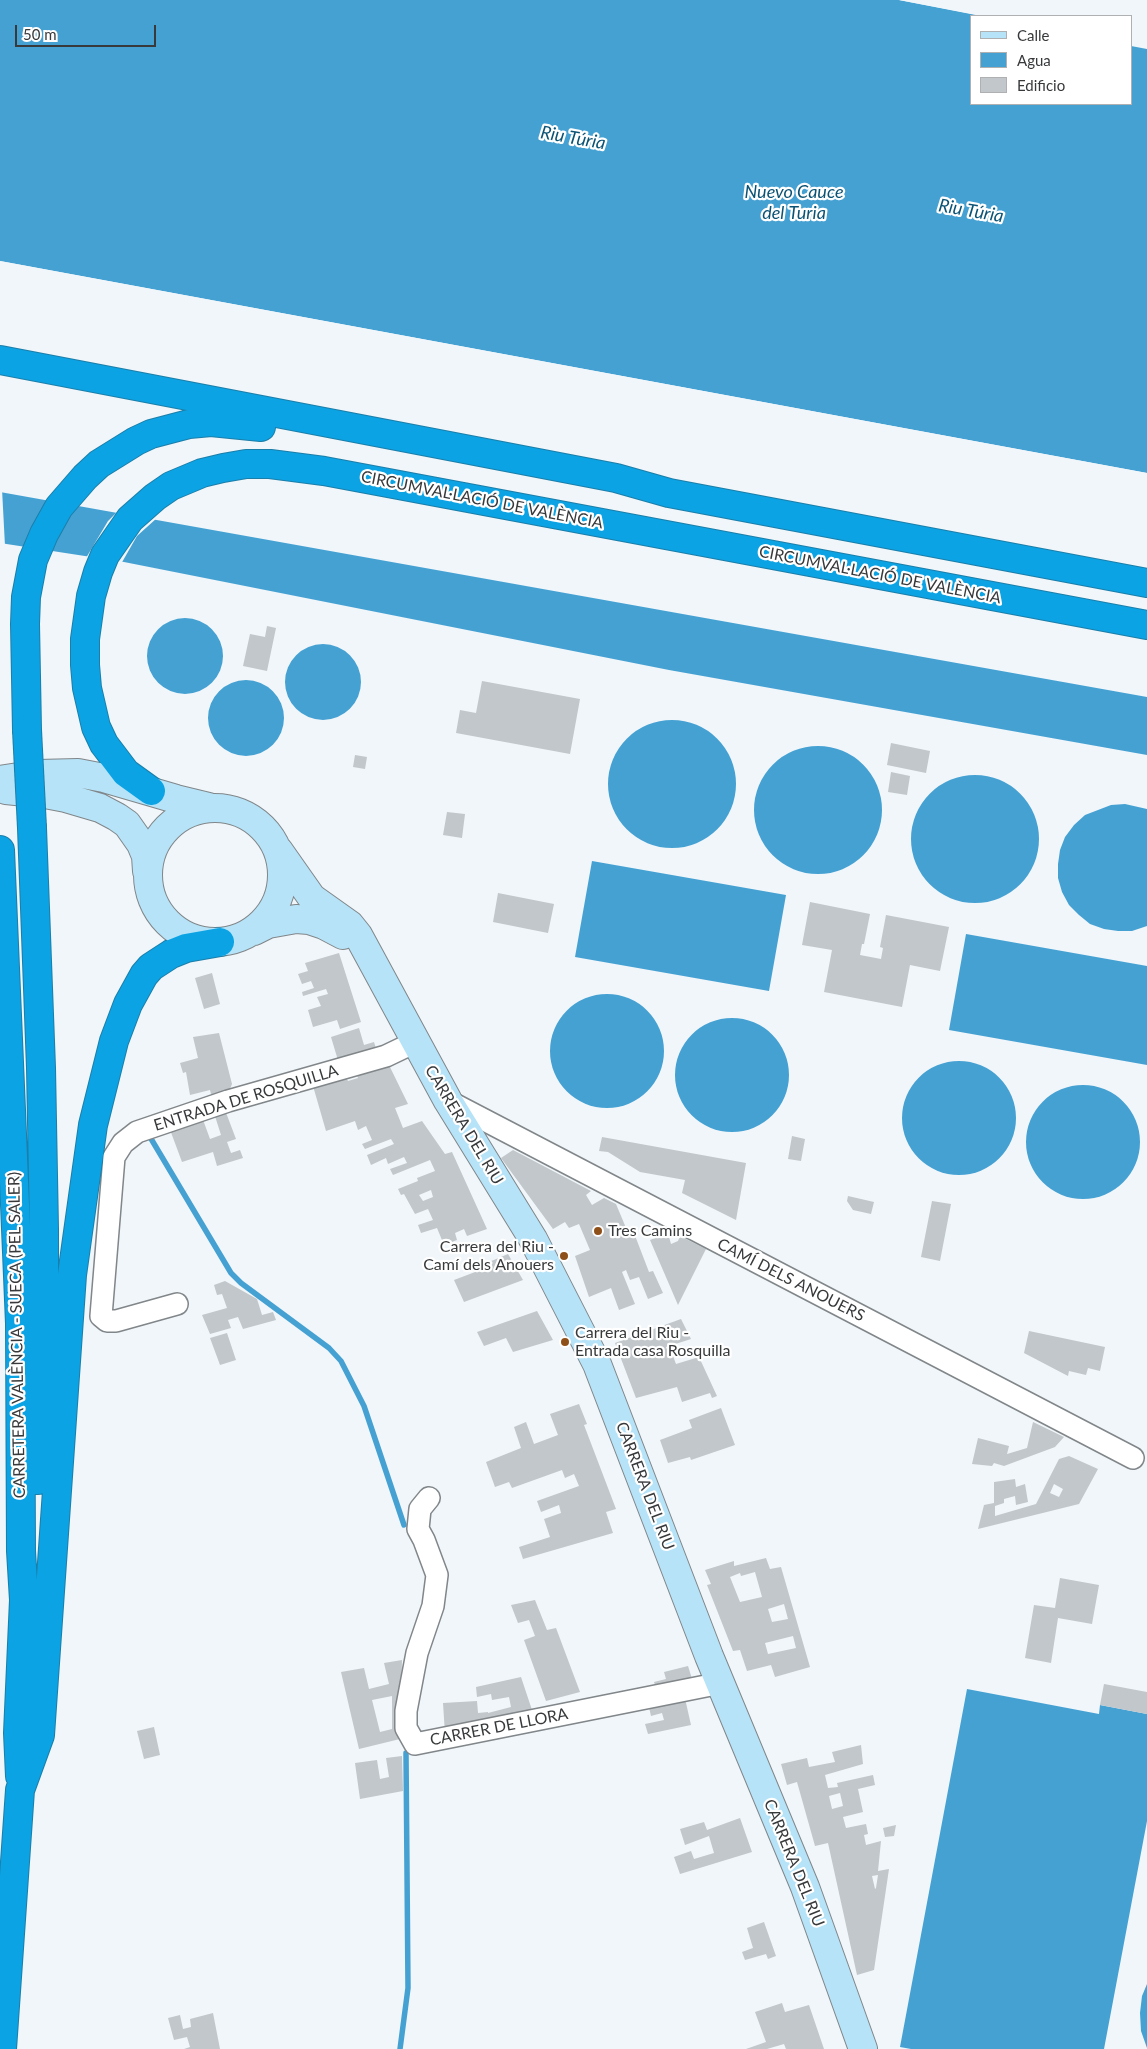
<!DOCTYPE html>
<html>
<head>
<meta charset="utf-8">
<style>
	body { margin:0 }
	#map { position:relative; width:1147px; height:2049px; overflow:hidden; background:#f0f6fa; font-family:Lato,sans-serif }
	canvas { display:block }
	.legend { position:absolute; left:970px; top:15px; width:162px; height:90px; box-sizing:border-box; background:#fff; border:1px solid #afb0b1; margin:0; padding:6px 9px; list-style:none; font-size:15px; color:#37393b }
	.legend li { display:flex; align-items:center; gap:10px; height:25px }
	.legend b { width:25px; border:1px solid #afb0b1 }
	.scale { position:absolute; left:15px; top:25px; width:141px; height:22px; box-sizing:border-box; border:2px solid #37393b; border-top:0; padding-left:6px; font-size:15px; line-height:18px; white-space:nowrap; color:#37393b; -webkit-text-stroke:4px #fff; paint-order:stroke }
</style>
</head>
<body>
<div id="map">
<canvas width="1147" height="2049"></canvas>
<ul class="legend">
<li><b style="height:6px;background:#b6e3f7"></b>Calle</li>
<li><b style="height:14px;background:#46a1d3"></b>Agua</li>
<li><b style="height:14px;background:#c1c7ca"></b>Edificio</li>
</ul>
<div class="scale">50 m</div>
</div>
<script>
const context = document.querySelector('canvas').getContext('2d');
context.lineJoin = 'round';
function fillPath(path, color) {
  context.fillStyle = color;
  context.fill(path, 'evenodd');
}
function shape(rows) {
  const path = new Path2D();
  for (const r of rows) {
    if (r.length === 3) {
      path.moveTo(r[0] + r[2], r[1]);
      path.arc(r[0], r[1], r[2], 0, 2 * Math.PI);
      continue;
    }
    path.moveTo(r[0], r[1]);
    for (let i = 2; i < r.length; i += 2) path.lineTo(r[i], r[i + 1]);
  }
  return path;
}
function trace(path, color, width, dash) {
  context.strokeStyle = color;
  context.lineWidth = width;
  context.lineCap = dash ? 'butt' : 'round';
  context.setLineDash(dash || []);
  context.stroke(path);
}
function label(font, color, halo, rows, align = 'center') {
  context.font = font + ' Lato,sans-serif';
  context.lineWidth = 4.5;
  context.setLineDash([]);
  context.textBaseline = 'middle';
  context.strokeStyle = halo;
  context.fillStyle = color;
  for (const [text, x, y, turn = 0] of rows) {
    context.save();
    context.translate(x, y);
    context.rotate((+turn || 0) * Math.PI / 180);
    context.textAlign = isNaN(turn) ? turn : align;
    if (halo) context.strokeText(text, 0, 0);
    context.fillText(text, 0, 0);
    context.restore();
  }
}
fillPath(shape([
	[0,0,899,0,981,16,971,16,971,104,1131,104,1131,46,1147,49,1147,473,0,261],
	[0,492,1147,697,1147,755,669,670,124,562,0,543],
	[185,656,38],
	[323,682,38],
	[246,718,38],
	[672,784,64],
	[818,810,64],
	[975,839,64],
	[1125,804,1147,809,1147,926,1132,931,1118,931,1104,929,1090,924,1079,915,1069,905,1062,892,1058,878,1058,864,1060,850,1065,837,1074,825,1085,815,1111,805],
	[592,861,786,895,769,991,575,957],
	[966,934,1147,966,1147,1065,949,1030],
	[607,1051,57],
	[732,1075,57],
	[959,1118,57],
	[1083,1142,57],
	[967,1689,1099,1714,1100,1705,1147,1714,1147,1821,1104,2049,911,2049,900,2047],
	[1147,1984,1147,2048,1141,2031,1140,2013,1142,1996]
]), '#46a1d3');
fillPath(shape([
	[899,0,912,0,981,14,983,16],
	[0,261,1147,473,1147,475,0,264],
	[0,489,2,489,5,546,0,545],
	[118,511,157,518,137,536,121,564,86,558,108,521]
]), '#f0f6fa');
trace(shape([
	[150,1137,231,1273,241,1283,329,1348,341,1361,364,1406,404,1525],
	[400,2049,408,1988,406,1753]
]), '#46a1d3', 5.5);
fillPath(shape([
	[267,626,276,628,267,671,243,666,250,634,265,637],
	[482,681,580,699,570,754,456,733,460,710,476,713],
	[891,743,930,751,926,773,887,765],
	[355,755,367,757,365,769,353,767],
	[891,772,910,776,907,795,888,792],
	[447,812,465,814,462,838,443,835],
	[498,893,554,904,548,933,493,922],
	[810,902,870,914,864,944,862,944,860,955,881,959,883,948,880,947,886,915,949,927,940,971,910,965,902,1007,824,992,832,950,802,945],
	[339,953,361,1022,340,1029,337,1020,313,1027,308,1010,321,1006,317,997,328,994,326,989,303,996,302,992,314,988,311,981,302,984,298,974,308,971,305,963],
	[212,973,220,1004,204,1009,195,978],
	[359,1028,364,1045,374,1042,377,1052,340,1067,331,1037],
	[219,1033,232,1084,228,1094,212,1098,210,1090,190,1095,186,1072,183,1073,180,1063,198,1058,193,1037],
	[388,1063,408,1104,395,1108,403,1128,422,1121,445,1154,452,1152,487,1229,467,1236,464,1229,455,1233,457,1240,444,1245,437,1228,421,1233,418,1225,433,1220,428,1209,415,1214,404,1194,401,1195,398,1189,418,1181,417,1178,435,1171,430,1160,393,1175,390,1169,407,1163,404,1157,388,1164,386,1158,371,1165,367,1155,394,1144,391,1139,365,1149,362,1144,372,1140,366,1126,358,1130,355,1121,326,1131,313,1086,345,1075,348,1081,358,1078,356,1072],
	[431,1190,433,1197,423,1201,419,1195],
	[225,1110,236,1139,227,1142,231,1153,240,1150,243,1158,217,1166,213,1152,182,1162,169,1127,202,1117,210,1139,221,1135,214,1113],
	[792,1136,805,1139,801,1161,788,1159],
	[602,1137,746,1163,736,1220,682,1193,685,1180,640,1172,608,1152,599,1151],
	[513,1150,591,1191,586,1195,592,1205,604,1198,616,1204,629,1235,634,1233,649,1272,653,1271,663,1293,648,1299,639,1277,630,1280,626,1270,622,1272,635,1304,619,1310,611,1288,589,1297,575,1256,590,1250,579,1224,569,1228,565,1222,553,1229,501,1158],
	[848,1196,874,1202,871,1214,853,1210,847,1201],
	[932,1201,951,1204,940,1261,921,1257],
	[668,1233,671,1244,678,1241,680,1236,706,1249,678,1305,650,1240],
	[508,1254,523,1280,464,1302,454,1280,491,1266,489,1262],
	[225,1281,257,1299,262,1315,273,1312,276,1320,243,1329,238,1317,228,1320,231,1328,210,1334,202,1315,227,1308,222,1294,217,1295,214,1285],
	[537,1311,553,1340,513,1352,506,1338,484,1346,477,1332],
	[681,1319,691,1339,666,1347,670,1358,673,1356,676,1364,699,1357,717,1396,712,1398,710,1393,682,1402,677,1387,636,1398,615,1343],
	[1029,1331,1105,1347,1100,1371,1088,1368,1086,1375,1069,1371,1068,1376,1024,1353],
	[227,1333,236,1360,220,1365,210,1338],
	[579,1404,587,1424,584,1425,616,1509,606,1512,613,1533,523,1559,519,1547,550,1537,544,1519,561,1513,559,1505,541,1512,537,1501,579,1486,574,1474,565,1478,562,1470,512,1488,509,1482,495,1487,486,1462,521,1448,514,1427,526,1422,534,1444,558,1435,550,1414],
	[721,1408,735,1445,691,1460,690,1457,668,1463,660,1440,692,1428,689,1420],
	[1033,1422,1064,1437,1055,1447,1004,1466,994,1463,992,1466,972,1464,978,1438,1009,1446,1007,1454,1027,1448],
	[1069,1456,1098,1469,1079,1504,978,1529,984,1505,994,1503,994,1482,1015,1479,1016,1487,1025,1484,1028,1502,1016,1505,1015,1496,1004,1499,1004,1503,995,1506,995,1516,1036,1504,1059,1459],
	[1054,1484,1063,1489,1059,1497,1050,1493],
	[766,1558,770,1569,781,1567,810,1667,775,1677,771,1665,747,1671,740,1650,733,1651,707,1585,711,1584,705,1570,734,1561,734,1566],
	[755,1572,762,1597,740,1602,730,1577,740,1573,741,1576],
	[784,1604,788,1619,772,1622,768,1609],
	[793,1636,796,1648,768,1654,765,1643],
	[1060,1578,1099,1585,1092,1624,1058,1618,1051,1663,1025,1658,1034,1605,1055,1608],
	[535,1600,547,1630,556,1628,580,1692,546,1701,524,1640,535,1636,529,1620,518,1623,511,1605],
	[402,1660,400,1739,359,1749,341,1672,364,1668,369,1689,389,1684,384,1663],
	[392,1696,392,1729,380,1732,372,1700],
	[688,1666,693,1682,657,1692,654,1682,666,1679,664,1672],
	[521,1677,534,1716,445,1734,443,1703,477,1701,478,1713,488,1712,488,1713,511,1707,509,1697,492,1700,491,1694,477,1697,476,1687],
	[1104,1684,1147,1692,1147,1714,1100,1705],
	[684,1694,691,1725,648,1734,645,1724,664,1720,662,1713,651,1716,648,1703],
	[154,1727,160,1755,144,1759,137,1731],
	[861,1745,863,1764,825,1775,828,1788,838,1787,837,1783,873,1775,875,1785,858,1789,863,1812,843,1817,846,1828,866,1824,868,1834,864,1835,866,1845,881,1841,878,1871,889,1869,874,1970,857,1975,828,1843,815,1846,797,1782,787,1785,781,1764,807,1758,809,1767,835,1762,832,1752],
	[840,1793,843,1806,832,1809,829,1796],
	[878,1875,876,1888,875,1889,872,1876],
	[402,1756,403,1791,360,1799,355,1763,377,1760,380,1779,389,1777,386,1758],
	[740,1818,752,1852,680,1874,674,1857,691,1851,694,1859,714,1853,709,1836,685,1845,680,1829,704,1822,707,1830],
	[896,1825,894,1836,885,1837,883,1828],
	[764,1922,776,1956,768,1959,766,1954,745,1960,742,1952,753,1948,747,1928],
	[782,2003,785,2012,809,2005,824,2049,786,2049,784,2044,767,2049,746,2049,766,2042,755,2012],
	[213,2013,220,2049,184,2049,190,2047,187,2037,174,2040,168,2018,180,2015,183,2029,191,2027,190,2019]
]), '#c1c7ca');
const street = shape([
	[448,1101,1133,1458],
	[177,1304,116,1321,107,1321,101,1316,114,1157,123,1143,137,1132,228,1101,386,1056,411,1044,415,1040],
	[429,1498,420,1509,418,1529,424,1540,437,1575,433,1606,417,1653,406,1711,406,1728,415,1744,721,1683]
]);
const secondary = shape([
	[0,780,38,774,78,773,104,778,176,799,209,807],
	[6,790,45,794,66,798,100,808,117,817,127,824,141,844,146,856,147,871],
	[215,875,67],
	[279,851,312,898,350,925,358,935,448,1101,533,1239,597,1364,709,1656,805,1887,863,2049],
	[254,931,268,924,296,919,309,920,324,925,343,935]
]);
const highway = shape([
	[0,360,616,478,669,493,1147,583],
	[27,730,25,624,26,597,33,560,44,534,59,507,85,477,99,464,136,441,151,434,189,424,211,422,261,427],
	[151,791,126,773,104,744,96,727,87,688,85,665,85,639,91,596,98,572,105,555,130,519,155,497,171,486,202,473,223,468,246,464,270,464,324,471,1147,625],
	[32,828,41,1068,44,1229,44,1341,38,1480],
	[0,850,20,1323,21,1551,24,1600,18,1733,20,1776],
	[2,2049,20,1790,40,1735,72,1275,93,1125,114,1041,128,1004,144,975,151,967,171,954,186,948,220,942]
]);
trace(street, '#808689', 24);
trace(secondary, '#808689', 30);
trace(highway, '#1b7ea9', 30);
trace(street, '#fff', 21);
trace(secondary, '#b6e3f7', 28);
trace(highway, '#0ca3e4', 28);
const highwayBridge = shape([
	[27,730,32,828]
]);
trace(highwayBridge, '#1b7ea9', 30, []);
trace(highwayBridge, '#0ca3e4', 28);
for (const [x, y, r, color] of [
	[598,1231,5,"#8f4f18"],
	[564,1256,5,"#8f4f18"],
	[565,1342,5,"#8f4f18"]
]) {
  const dot = new Path2D();
  dot.arc(x, y, r, 0, 2 * Math.PI);
  context.fillStyle = color;
  context.fill(dot);
  trace(dot, '#fff', 2);
}
label('16px', '#37393b', '#fff', [
	["CIRCUMVAL·LACIÓ DE VALÈNCIA",482,500,11],
	["CIRCUMVAL·LACIÓ DE VALÈNCIA",880,575,11],
	["ENTRADA DE ROSQUILLA",246,1098,-17],
	["CARRERA DEL RIU",464,1125,59],
	["CAMÍ DELS ANOUERS",791,1280,27],
	["CARRETERA VALÈNCIA - SUECA (PEL SALER)",17,1335,-91],
	["CARRERA DEL RIU",645,1486,69],
	["CARRER DE LLORA",499,1727,-11],
	["CARRERA DEL RIU",794,1863,68]
]);
label('16px', '#37393b', '#fff', [
	["Tres Camins",608,1231],
	["Carrera del Riu -",554,1247,"right"],
	["Camí dels Anouers",554,1265,"right"],
	["Carrera del Riu -",575,1333],
	["Entrada casa Rosquilla",575,1351]
], 'left');
label('italic 18px', '#0b5375', '#fff', [
	["Riu Túria",573,138,10],
	["Nuevo Cauce",794,192],
	["del Turia",794,213],
	["Riu Túria",971,211,10]
]);
</script>
</body>
</html>
